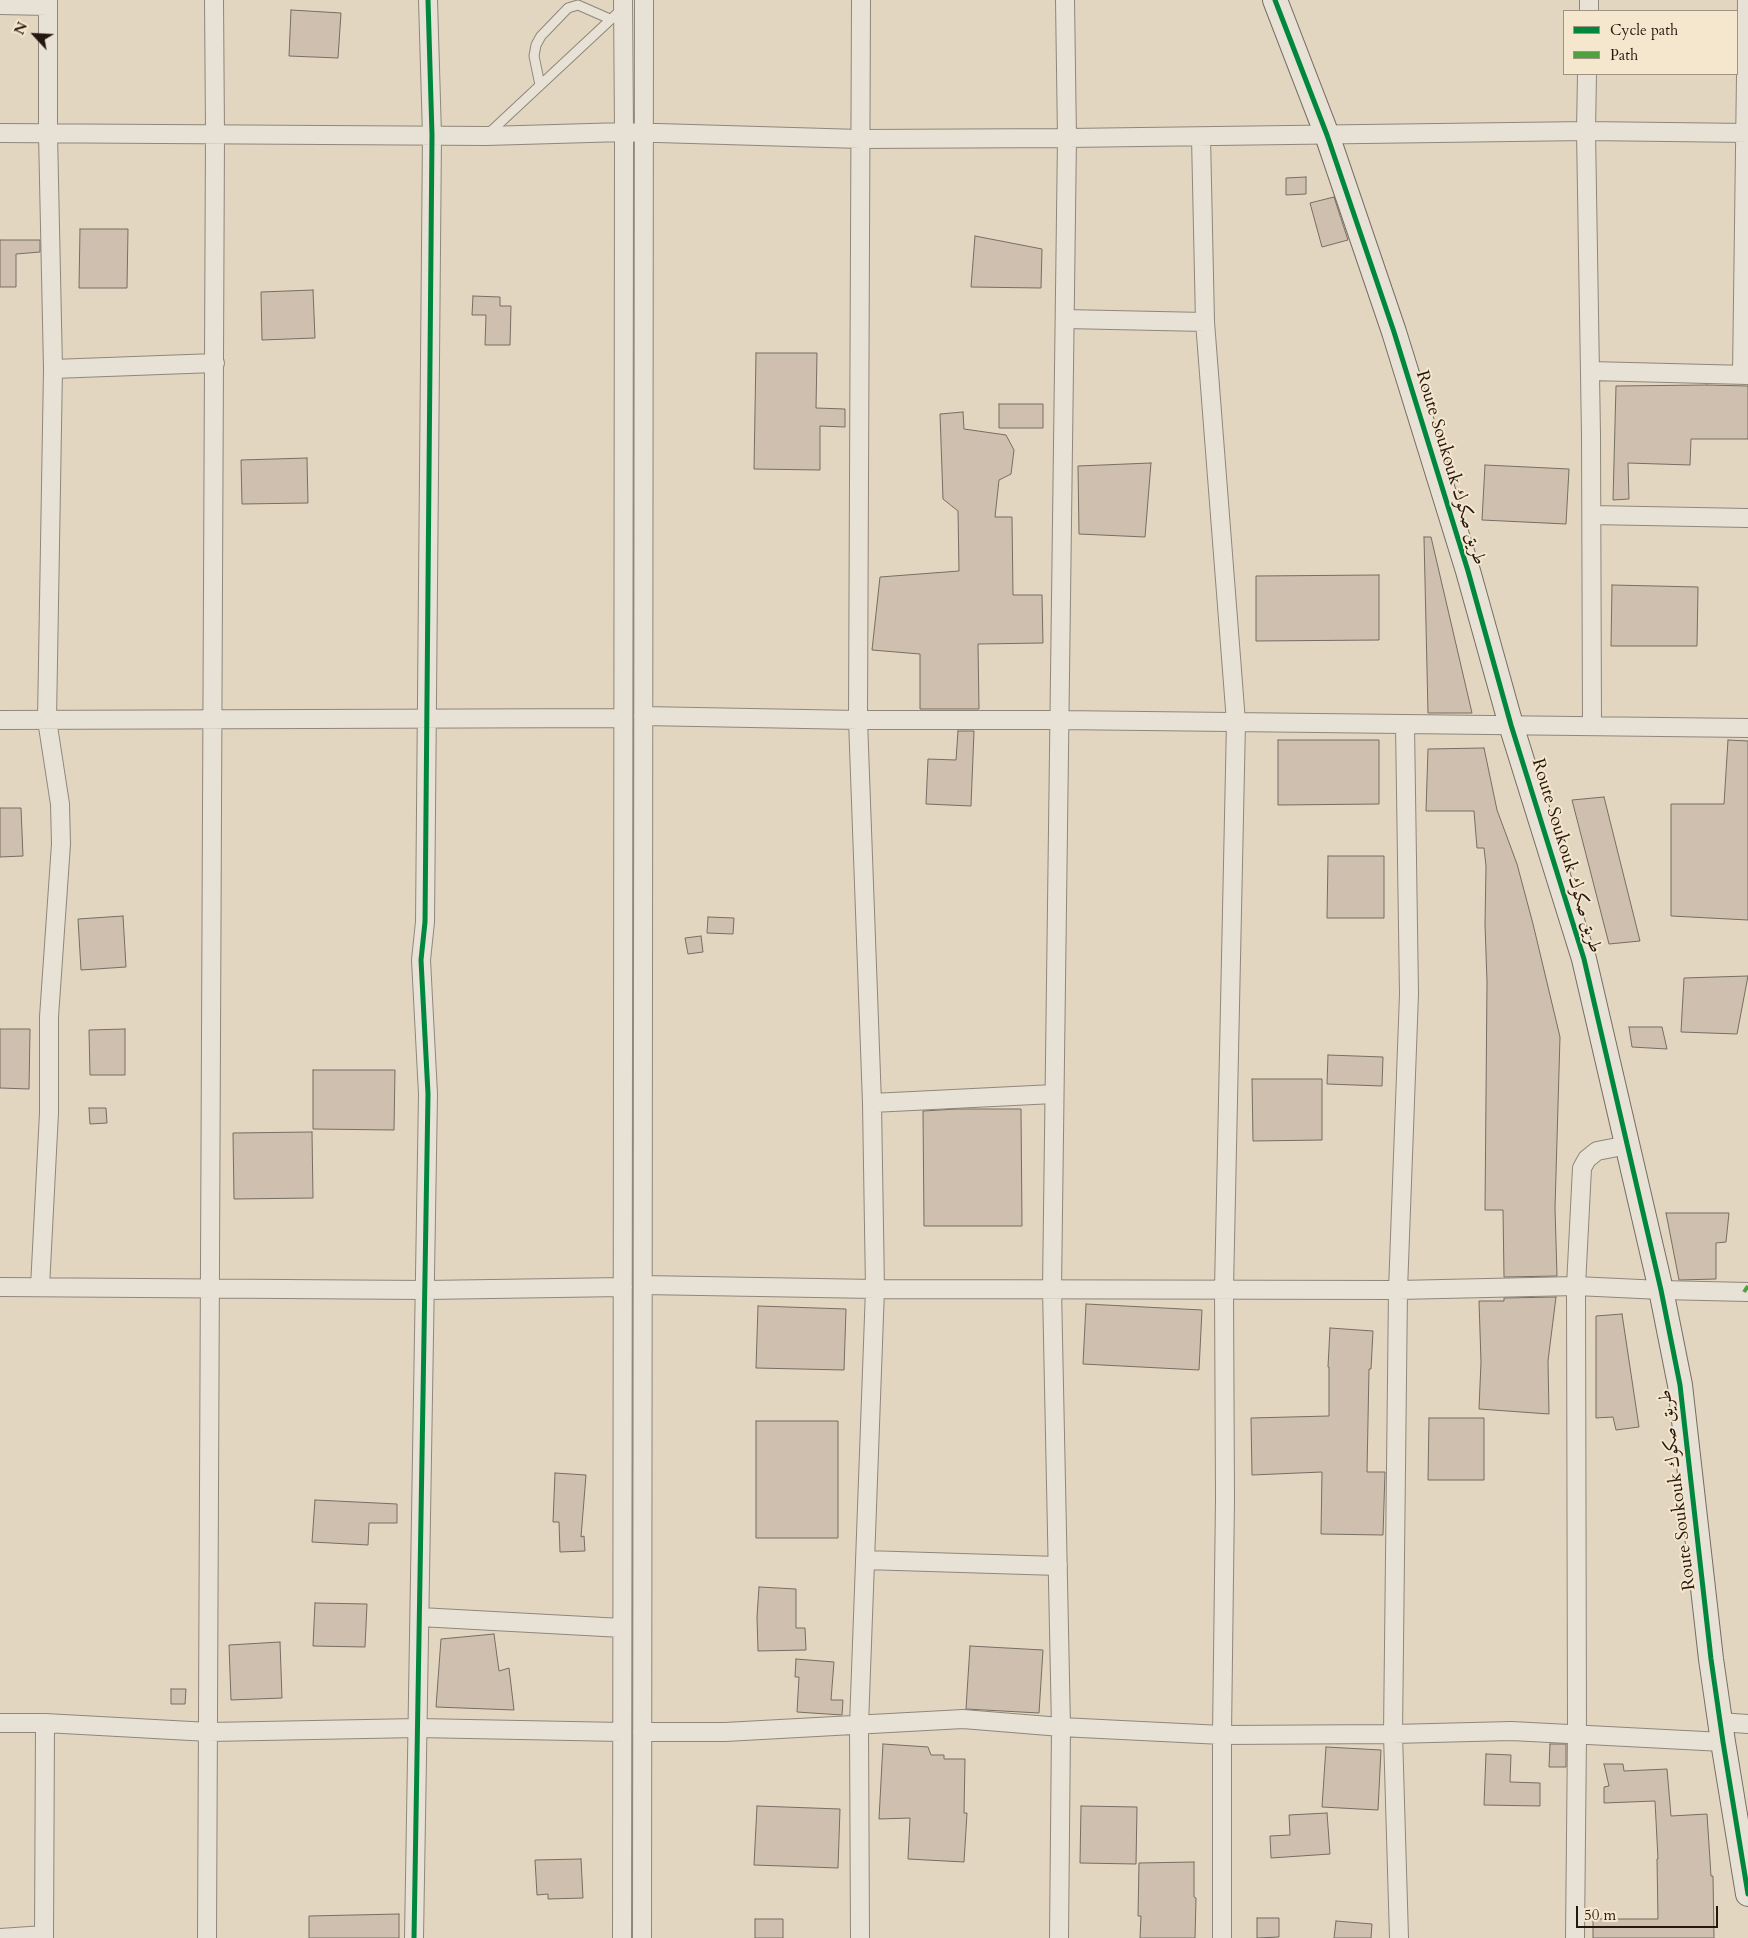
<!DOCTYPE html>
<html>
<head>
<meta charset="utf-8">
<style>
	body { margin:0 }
	#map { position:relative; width:1748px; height:1938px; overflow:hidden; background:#e2d6c0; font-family:Cardo,serif }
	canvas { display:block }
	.legend { position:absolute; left:1563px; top:10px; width:175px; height:65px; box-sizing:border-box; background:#f5e7cd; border:1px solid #a19381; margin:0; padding:6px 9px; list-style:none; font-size:15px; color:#241610 }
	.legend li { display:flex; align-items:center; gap:10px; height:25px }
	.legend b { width:25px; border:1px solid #a19381 }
	.north { position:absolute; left:10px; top:10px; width:50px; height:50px; -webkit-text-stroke:4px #f5e7cd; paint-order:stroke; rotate:295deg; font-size:14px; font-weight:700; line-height:20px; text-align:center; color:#241610 }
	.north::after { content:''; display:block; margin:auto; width:18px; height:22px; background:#241610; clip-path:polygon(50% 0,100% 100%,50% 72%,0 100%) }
	.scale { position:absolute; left:1576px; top:1906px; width:142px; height:22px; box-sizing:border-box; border:2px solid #241610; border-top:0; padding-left:6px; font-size:15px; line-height:18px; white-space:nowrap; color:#241610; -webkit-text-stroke:4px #f5e7cd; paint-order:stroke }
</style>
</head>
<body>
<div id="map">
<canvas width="1748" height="1938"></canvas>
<ul class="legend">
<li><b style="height:6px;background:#00873e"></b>Cycle path</li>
<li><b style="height:6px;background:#50a13f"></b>Path</li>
</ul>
<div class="north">N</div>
<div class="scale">50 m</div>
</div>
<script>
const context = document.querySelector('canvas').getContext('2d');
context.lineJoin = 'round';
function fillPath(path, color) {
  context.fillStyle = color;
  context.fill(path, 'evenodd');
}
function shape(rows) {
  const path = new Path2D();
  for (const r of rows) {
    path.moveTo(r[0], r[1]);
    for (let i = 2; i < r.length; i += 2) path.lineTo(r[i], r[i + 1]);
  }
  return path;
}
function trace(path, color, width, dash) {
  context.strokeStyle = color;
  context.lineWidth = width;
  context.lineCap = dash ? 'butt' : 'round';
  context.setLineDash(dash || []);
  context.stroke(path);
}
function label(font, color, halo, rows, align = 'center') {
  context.font = font + ' Cardo,Amiri,serif';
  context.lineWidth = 4;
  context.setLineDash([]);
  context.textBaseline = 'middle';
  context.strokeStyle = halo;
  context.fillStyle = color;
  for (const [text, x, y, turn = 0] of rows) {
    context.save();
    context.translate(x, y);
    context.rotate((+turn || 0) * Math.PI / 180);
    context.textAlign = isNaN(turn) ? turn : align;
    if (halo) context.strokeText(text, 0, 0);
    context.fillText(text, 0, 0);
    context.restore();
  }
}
const building = shape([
	[291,10,341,13,338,58,289,56,291,10],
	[1306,177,1306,194,1286,195,1286,178,1306,177],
	[1334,197,1348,240,1322,247,1310,203,1334,197],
	[80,229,128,229,127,288,79,288,80,229],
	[975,236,1042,249,1041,288,971,287,975,236],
	[0,240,40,240,40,252,16,254,16,287,0,287,0,240],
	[313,290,315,338,262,340,261,292,313,290],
	[473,296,500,297,500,306,511,306,510,345,485,345,486,315,472,315,473,296],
	[756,353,817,353,816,408,845,409,845,427,820,426,820,470,754,469,756,353],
	[1707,385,1748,386,1748,439,1691,439,1690,465,1628,463,1629,499,1613,500,1616,386,1707,385],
	[999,404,1043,404,1043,428,999,428,999,404],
	[963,412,964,429,1006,435,1014,450,1011,474,999,480,995,517,1012,517,1013,595,1042,595,1043,643,978,644,979,709,920,709,920,654,872,650,880,577,959,571,958,511,943,499,940,414,963,412],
	[307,458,308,503,242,504,241,460,307,458],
	[1151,463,1145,537,1079,534,1078,466,1151,463],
	[1485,465,1569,469,1566,524,1482,520,1485,465],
	[1424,537,1431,537,1472,713,1428,713,1424,537],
	[1379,575,1379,640,1256,641,1256,576,1379,575],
	[1612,585,1698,587,1697,646,1611,646,1612,585],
	[958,731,974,731,971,806,926,804,928,759,956,760,958,731],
	[1278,740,1379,740,1379,804,1278,805,1278,740],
	[1728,740,1748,741,1748,920,1671,916,1671,804,1724,804,1728,740],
	[1484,748,1497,810,1517,864,1533,924,1560,1037,1555,1208,1557,1276,1504,1277,1503,1210,1485,1210,1487,982,1485,924,1486,866,1484,848,1477,848,1474,811,1426,811,1428,749,1484,748],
	[1604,797,1640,941,1609,944,1572,800,1604,797],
	[0,808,21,808,23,856,0,857,0,808],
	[1328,856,1384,856,1384,918,1327,918,1328,856],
	[123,916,126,967,81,970,78,919,123,916],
	[708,917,734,918,733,934,707,933,708,917],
	[701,936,703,952,688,954,685,938,701,936],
	[1748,976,1737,1034,1681,1032,1684,978,1748,976],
	[1629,1027,1662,1027,1667,1049,1632,1047,1629,1027],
	[0,1029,30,1029,29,1089,0,1088,0,1029],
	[125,1029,125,1075,90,1075,89,1030,125,1029],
	[1328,1055,1383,1057,1382,1086,1327,1084,1328,1055],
	[313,1070,395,1070,394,1130,313,1129,313,1070],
	[1252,1079,1322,1079,1322,1140,1253,1141,1252,1079],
	[89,1108,106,1108,107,1123,90,1124,89,1108],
	[957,1109,1021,1109,1022,1226,924,1226,923,1111,957,1109],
	[312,1132,313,1198,234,1199,233,1133,312,1132],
	[1666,1213,1729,1213,1726,1242,1716,1243,1716,1279,1679,1280,1666,1213],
	[1556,1297,1548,1361,1549,1414,1479,1409,1481,1362,1479,1301,1504,1301,1504,1298,1556,1297],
	[1086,1304,1202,1310,1199,1370,1083,1364,1086,1304],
	[758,1306,846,1309,844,1370,756,1368,758,1306],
	[1622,1314,1639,1427,1616,1430,1613,1417,1596,1418,1596,1316,1622,1314],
	[1330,1328,1373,1331,1371,1369,1369,1369,1367,1472,1385,1472,1383,1535,1321,1534,1322,1472,1252,1475,1251,1418,1329,1416,1329,1367,1328,1367,1330,1328],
	[1429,1418,1484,1418,1484,1480,1428,1480,1429,1418],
	[756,1421,838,1421,838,1538,756,1538,756,1421],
	[555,1473,586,1475,581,1537,584,1536,585,1551,560,1552,559,1522,553,1522,555,1473],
	[315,1500,397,1504,397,1523,369,1523,368,1545,312,1542,315,1500],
	[759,1587,796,1589,796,1628,805,1628,806,1650,758,1651,757,1617,759,1587],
	[315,1603,367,1604,365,1647,313,1646,315,1603],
	[494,1634,499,1671,509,1668,514,1710,436,1707,441,1639,494,1634],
	[280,1642,282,1698,231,1700,229,1645,280,1642],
	[970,1646,1043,1650,1039,1713,966,1709,970,1646],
	[796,1659,834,1662,831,1700,843,1700,842,1715,797,1712,799,1677,795,1677,796,1659],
	[171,1689,186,1689,185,1704,171,1704,171,1689],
	[883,1744,928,1747,931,1755,944,1755,944,1759,965,1759,964,1813,967,1813,964,1862,908,1859,910,1818,879,1819,883,1744],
	[1550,1744,1566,1744,1566,1767,1549,1767,1550,1744],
	[1326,1747,1381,1750,1378,1810,1322,1807,1326,1747],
	[1486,1754,1511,1755,1510,1782,1540,1783,1540,1806,1484,1805,1486,1754],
	[1604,1764,1623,1764,1624,1771,1667,1769,1671,1816,1707,1814,1711,1876,1713,1876,1714,1938,1593,1938,1593,1919,1658,1919,1657,1859,1658,1859,1655,1801,1604,1803,1604,1787,1609,1786,1604,1764],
	[757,1806,840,1809,838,1868,754,1865,757,1806],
	[1081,1806,1137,1807,1136,1864,1080,1863,1081,1806],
	[1327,1813,1330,1854,1271,1858,1270,1836,1290,1835,1289,1815,1327,1813],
	[581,1859,583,1898,548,1899,548,1894,537,1895,535,1860,581,1859],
	[1194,1862,1194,1897,1196,1898,1195,1938,1140,1938,1141,1916,1138,1916,1139,1863,1194,1862],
	[399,1914,399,1938,309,1938,309,1916,399,1914],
	[1257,1918,1279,1918,1279,1937,1257,1938,1257,1918],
	[755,1919,783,1919,783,1938,755,1938,755,1919],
	[1336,1921,1372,1924,1371,1938,1334,1938,1336,1921]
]);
fillPath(building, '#cebfae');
trace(building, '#766e62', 1);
const lane = shape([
	[540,85,534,56,536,45,541,36,568,8,578,5,610,19],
	[488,134,623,8]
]);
const street = shape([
	[0,5,48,6],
	[1589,11,1589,0],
	[1587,74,1586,131,1591,435,1592,726],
	[0,133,486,136,624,132,860,139,1067,138,1586,131,1748,133],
	[1201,137,1205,322,1236,722,1224,1289,1225,1499,1222,1735,1222,1938],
	[1065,319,1205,322],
	[53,369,215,363],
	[1590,371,1748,375],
	[1742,375,1747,0],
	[1592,515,1748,518],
	[643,716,858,720,1059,720,1748,728],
	[0,720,623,718],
	[872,1103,1054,1094],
	[643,1285,875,1289,1398,1290,1576,1286,1661,1290,1748,1292],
	[0,1287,426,1290,623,1287],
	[40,1287,49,1113,49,1017,61,844,60,804,47,720,53,369,48,133,48,0],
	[865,1560,1058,1566],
	[420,1617,622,1628],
	[1720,1722,1748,1724],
	[0,1723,45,1723,209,1732,418,1728,622,1732],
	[642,1732,725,1732,963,1719,1061,1727,1222,1735,1393,1734,1511,1731,1723,1742],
	[0,1938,44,1935],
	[44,1938,45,1723],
	[207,1938,215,133,214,0],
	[414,1938,428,1094,421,960,425,922,432,135,428,0],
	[622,1938,624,132,623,0],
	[642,1938,644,0],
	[860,1938,859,1725,875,1289,872,1103,858,720,861,0],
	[1059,1938,1061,1727,1052,1289,1067,138,1065,0],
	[1399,1938,1393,1734,1398,1290,1409,994,1405,725],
	[1575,1938,1577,1734,1576,1286,1582,1168,1587,1159,1597,1151,1628,1145]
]);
const secondary = shape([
	[1275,0,1327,135,1394,332,1468,571,1511,725,1584,959,1661,1290,1680,1385,1711,1659,1723,1742,1748,1894]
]);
trace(lane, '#90877b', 11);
trace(street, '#90877b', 20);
trace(secondary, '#766e62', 26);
trace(lane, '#e7e1d6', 9);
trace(street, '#e7e1d6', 18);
trace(secondary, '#e7e1d6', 24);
trace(shape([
	[1744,1292,1748,1286]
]), '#50a13f', 4, [8, 4]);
trace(shape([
	[1275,0,1327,135,1394,332,1468,571,1511,725,1584,959,1661,1290,1680,1385,1711,1659,1723,1742,1748,1894],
	[414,1938,428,1094,421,960,425,922,432,135,428,0]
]), '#00873e', 5);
label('18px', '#241610', '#f5e7cd', [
	["Route Soukouk طريق صكوك",1450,468,73],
	["Route Soukouk طريق صكوك",1566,856,73],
	["Route Soukouk طريق صكوك",1678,1490,-97]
]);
</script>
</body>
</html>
